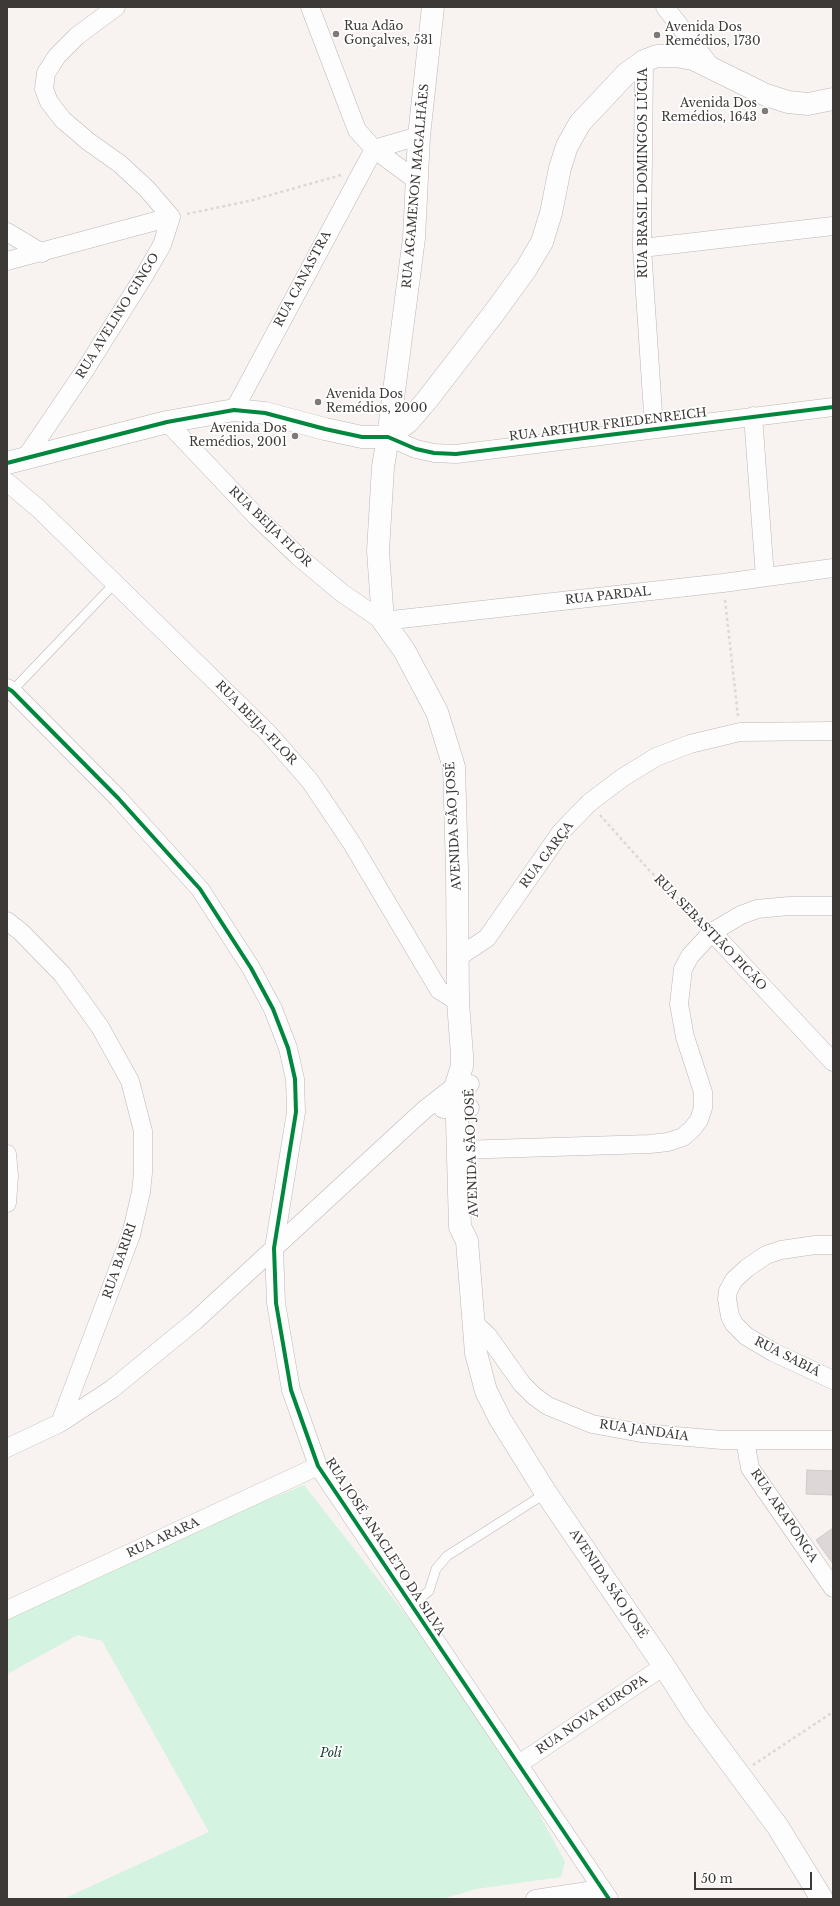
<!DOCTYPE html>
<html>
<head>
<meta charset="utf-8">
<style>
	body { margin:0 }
	#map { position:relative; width:840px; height:1906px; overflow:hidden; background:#f8f2f0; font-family:"Libre Baskerville",serif }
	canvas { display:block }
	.frame { position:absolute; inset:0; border:8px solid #3d3937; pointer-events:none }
	.scale { position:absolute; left:694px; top:1872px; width:118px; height:18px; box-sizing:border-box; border:2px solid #3d3937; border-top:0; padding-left:5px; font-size:12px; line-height:14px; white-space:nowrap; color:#3d3937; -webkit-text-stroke:3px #fff; paint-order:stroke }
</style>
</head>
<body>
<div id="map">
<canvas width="840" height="1906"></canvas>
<div class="frame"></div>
<div class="scale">50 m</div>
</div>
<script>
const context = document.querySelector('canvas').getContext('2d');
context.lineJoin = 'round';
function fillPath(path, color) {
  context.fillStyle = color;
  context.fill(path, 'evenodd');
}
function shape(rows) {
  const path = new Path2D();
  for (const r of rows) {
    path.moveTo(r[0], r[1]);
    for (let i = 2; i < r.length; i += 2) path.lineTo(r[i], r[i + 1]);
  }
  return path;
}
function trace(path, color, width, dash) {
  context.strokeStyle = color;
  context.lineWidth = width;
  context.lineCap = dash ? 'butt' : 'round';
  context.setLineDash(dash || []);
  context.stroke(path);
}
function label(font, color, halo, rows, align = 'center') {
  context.font = font + ' "Libre Baskerville",serif';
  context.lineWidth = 3.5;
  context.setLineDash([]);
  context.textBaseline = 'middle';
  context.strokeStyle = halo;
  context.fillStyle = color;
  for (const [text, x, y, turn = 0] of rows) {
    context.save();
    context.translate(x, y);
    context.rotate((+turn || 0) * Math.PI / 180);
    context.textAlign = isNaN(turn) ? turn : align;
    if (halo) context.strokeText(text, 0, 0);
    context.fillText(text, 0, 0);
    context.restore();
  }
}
fillPath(shape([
	[304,1485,490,1722,565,1862,561,1877,476,1889,442,1899,63,1899,209,1832,102,1641,78,1635,7,1674,7,1616,88,1573]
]), '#d5f3e1');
const building = shape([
	[807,1470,833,1471,833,1495,806,1494,807,1470],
	[833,1528,833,1564,816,1540,833,1528]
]);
fillPath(building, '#ddd8d7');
trace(building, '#cfcac8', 1);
const service = shape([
	[12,691,115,583],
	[411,1605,429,1591,436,1569,447,1556,546,1493]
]);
const minor = shape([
	[310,7,357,130,374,149,416,180],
	[665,7,712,68],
	[644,61,642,248,654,428],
	[374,149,419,136],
	[7,232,42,253],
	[642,248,833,226],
	[7,261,171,217],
	[234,410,374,149],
	[753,416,765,577],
	[167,422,257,517,299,557,342,593,383,621,723,583,833,568],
	[388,437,416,449,434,453,456,454,833,407],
	[26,457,85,370,144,276,162,245,171,217,147,189,120,164,89,142,63,120,49,102,44,89,46,73,57,56,77,36,116,7],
	[7,482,39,509,269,734,310,781,351,842,439,990,458,1002],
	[7,688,12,691,118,798,200,889,251,968,273,1009,288,1048,295,1079,296,1112,274,1248,276,1303,291,1390,318,1466,609,1899],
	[7,921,21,932,62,974,100,1027,130,1081,143,1131,143,1173,141,1192,131,1235,60,1423],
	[712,932,833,1062],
	[457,958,487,938,561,832,589,803,622,778,656,757,690,744,740,732,833,731],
	[443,1109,470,1108],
	[458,1150,650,1144,668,1142,683,1137,692,1129,699,1120,703,1108,703,1092,685,1037,679,1004,683,969,690,956,712,932,741,915,757,909,789,906,833,906],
	[7,1154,9,1176,7,1203],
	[833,1245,815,1245,781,1250,766,1255,747,1268,734,1280,728,1291,727,1299,730,1316,734,1324,746,1336,773,1352,833,1380],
	[473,1322,488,1336,522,1384,534,1396,548,1406,592,1424,641,1433,722,1440,833,1440],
	[745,1440,750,1468,833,1588],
	[7,1448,60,1423,112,1389,195,1321,424,1110,456,1085,470,1084],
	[7,1610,318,1466],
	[519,1764,664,1666],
	[535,1899,601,1889]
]);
const tertiary = shape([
	[7,463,167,422,234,410,265,413,325,429,362,437,388,437,414,238,419,136,433,7]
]);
const secondary = shape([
	[822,1899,778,1827,695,1715,664,1666,546,1493,500,1419,486,1391,476,1353,467,1241,460,1227,456,1085,462,1066,462,1055,458,1002,457,870,454,767,437,712,404,650,383,621,378,551,383,467,388,437,408,422,427,400,494,313,526,269,542,242,551,213,560,168,567,146,580,123,626,74,644,61,657,56,675,56,693,59,766,95,788,102,808,104,833,99]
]);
trace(service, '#bcb7b6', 10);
trace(minor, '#bcb7b6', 19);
trace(tertiary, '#bcb7b6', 23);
trace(secondary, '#bcb7b6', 23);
trace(shape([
	[187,214,253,200,341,175],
	[725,600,738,716],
	[600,815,649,870,700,920],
	[753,1765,833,1712]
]), '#dbd9d8', 2.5, [3, 3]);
trace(service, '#fefdfd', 9);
trace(minor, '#fefdfd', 18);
trace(tertiary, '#fefdfd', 22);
trace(secondary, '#fefdfd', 22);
trace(shape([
	[7,463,167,422,234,410,265,413,325,429,362,437,388,437,416,449,434,453,456,454,833,407],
	[7,688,12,691,118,798,200,889,251,968,273,1009,288,1048,295,1079,296,1112,274,1248,276,1303,291,1390,318,1466,609,1899]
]), '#00873e', 4);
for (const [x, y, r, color] of [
	[336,34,4,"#7e7a78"],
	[657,35,4,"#7e7a78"],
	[765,111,4,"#7e7a78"],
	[318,402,4,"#7e7a78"],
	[295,436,4,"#7e7a78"]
]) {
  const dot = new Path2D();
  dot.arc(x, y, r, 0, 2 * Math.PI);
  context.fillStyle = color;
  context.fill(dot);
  trace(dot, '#fff', 1.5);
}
label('12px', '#3d3937', '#fff', [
	["Rua Adão",344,27],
	["Gonçalves, 531",344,41],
	["Avenida Dos",665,28],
	["Remédios, 1730",665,42],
	["Avenida Dos",757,104,"right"],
	["Remédios, 1643",757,118,"right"],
	["Avenida Dos",326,395],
	["Remédios, 2000",326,409],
	["Avenida Dos",287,429,"right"],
	["Remédios, 2001",287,443,"right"]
], 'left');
label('12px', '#3d3937', '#fff', [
	["RUA BRASIL DOMINGOS LÚCIA",644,173,-90],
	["RUA AGAMENON MAGALHÃES",416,186,-85],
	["RUA CANASTRA",303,279,-62],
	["RUA AVELINO GINGO",118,316,-58],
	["RUA ARTHUR FRIEDENREICH",608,425,-7],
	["RUA BEIJA FLÔR",270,527,44],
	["RUA PARDAL",608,596,-6],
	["RUA BEIJA-FLOR",256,723,46],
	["AVENIDA SÃO JOSÉ",454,826,-93],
	["RUA GARÇA",547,855,-53],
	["RUA SEBASTIÃO PICÃO",710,933,46],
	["AVENIDA SÃO JOSÉ",472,1153,-92],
	["RUA BARIRI",120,1261,-71],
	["RUA SABIÁ",787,1357,27],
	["RUA JANDÁIA",644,1431,8],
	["RUA ARAPONGA",784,1516,56],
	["RUA ARARA",163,1538,-25],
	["RUA JOSÉ ANACLETO DA SILVA",385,1547,57],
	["AVENIDA SÃO JOSÉ",608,1584,56],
	["RUA NOVA EUROPA",592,1715,-34]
]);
label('italic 12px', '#1a4030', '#fff', [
	["Poli",331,1754]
]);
</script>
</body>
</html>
